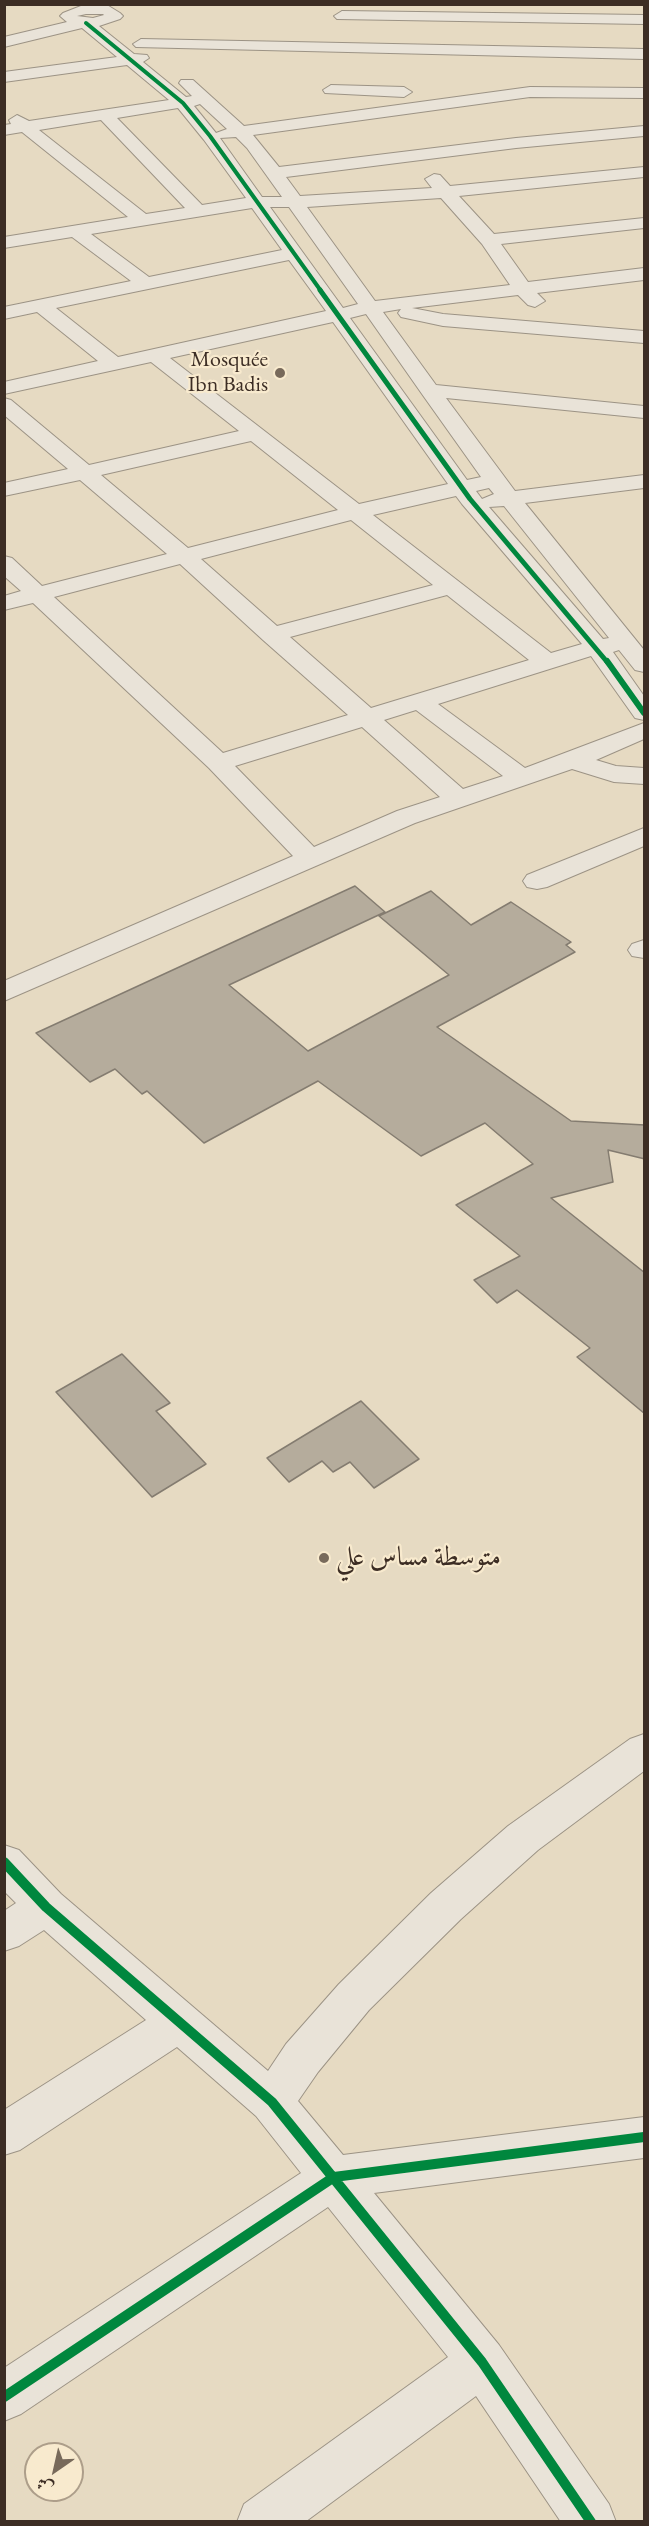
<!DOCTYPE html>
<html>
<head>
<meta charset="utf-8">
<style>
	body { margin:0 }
	#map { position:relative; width:649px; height:2526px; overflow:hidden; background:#e6dac2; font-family:"EB Garamond",Amiri,serif }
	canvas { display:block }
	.frame { position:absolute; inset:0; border:6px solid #3c2d24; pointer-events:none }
	.north { position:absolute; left:24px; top:2442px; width:60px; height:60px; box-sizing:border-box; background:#f8eace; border:2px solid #ad9e8a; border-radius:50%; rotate:214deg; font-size:16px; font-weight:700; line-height:24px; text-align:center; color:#3c2d24 }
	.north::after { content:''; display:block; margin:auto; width:21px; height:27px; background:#786a5b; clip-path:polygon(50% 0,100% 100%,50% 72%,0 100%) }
</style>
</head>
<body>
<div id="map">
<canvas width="649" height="2526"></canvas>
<div class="frame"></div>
<div class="north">ش</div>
</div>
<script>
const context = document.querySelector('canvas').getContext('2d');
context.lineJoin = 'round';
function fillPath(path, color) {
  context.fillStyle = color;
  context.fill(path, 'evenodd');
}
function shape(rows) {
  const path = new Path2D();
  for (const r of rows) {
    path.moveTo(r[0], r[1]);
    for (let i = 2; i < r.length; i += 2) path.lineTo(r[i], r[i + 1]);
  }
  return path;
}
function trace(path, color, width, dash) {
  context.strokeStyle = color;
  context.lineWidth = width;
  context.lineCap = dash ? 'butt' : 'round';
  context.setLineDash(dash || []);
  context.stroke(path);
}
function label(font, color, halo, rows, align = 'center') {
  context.font = font + ' "EB Garamond",Amiri,serif';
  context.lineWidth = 4.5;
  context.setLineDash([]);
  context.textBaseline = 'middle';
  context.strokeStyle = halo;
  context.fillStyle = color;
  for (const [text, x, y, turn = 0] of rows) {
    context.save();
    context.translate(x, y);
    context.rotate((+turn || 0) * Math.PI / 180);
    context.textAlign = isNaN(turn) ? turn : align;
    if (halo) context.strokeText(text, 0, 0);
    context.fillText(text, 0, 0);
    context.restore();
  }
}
const building = shape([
	[355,886,385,912,229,985,308,1051,449,975,379,916,431,891,471,925,511,902,571,942,566,945,575,952,437,1027,571,1121,645,1125,645,1159,608,1150,613,1182,551,1198,645,1273,645,1414,577,1357,590,1348,517,1290,497,1303,474,1280,520,1256,456,1205,533,1164,485,1123,421,1156,318,1081,204,1143,147,1091,142,1094,115,1069,90,1082,36,1033,355,886],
	[122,1354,170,1403,156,1411,206,1464,152,1497,56,1392,122,1354],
	[361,1401,419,1459,374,1488,350,1462,333,1472,322,1461,289,1482,267,1458,361,1401]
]);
fillPath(building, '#b5ac9c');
trace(building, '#847c70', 1.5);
const minor = shape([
	[86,4,107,5,120,13,123,16,120,19,99,26,134,54,147,55,149,58,143,62,186,97,192,96,179,83,181,80,193,80,244,126,530,87,644,88,644,98,530,97,253,135,279,167,516,138,644,126,644,136,516,148,286,177,300,196,432,188,425,179,434,174,440,175,450,186,644,167,644,177,459,196,494,234,644,218,644,228,501,244,528,282,644,268,644,280,537,293,545,301,535,307,528,305,518,295,412,308,443,314,644,331,644,343,443,326,401,317,398,313,401,309,383,312,436,385,644,406,644,418,446,398,515,491,644,475,644,488,525,503,644,650,644,672,635,670,619,650,613,652,644,696,644,720,635,718,591,656,438,704,525,768,644,723,644,739,596,760,616,766,644,768,644,784,614,782,572,769,415,823,4,1001,4,981,293,856,209,768,33,603,4,610,4,596,21,591,4,576,4,556,12,558,42,586,167,554,80,480,4,496,4,483,68,469,4,415,4,398,11,400,89,465,239,431,151,362,4,394,4,382,98,361,37,312,4,319,4,307,131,281,72,237,4,248,4,237,128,217,22,132,4,135,4,125,11,124,9,120,17,115,29,121,169,100,127,65,4,82,4,72,117,57,82,28,4,47,4,37,67,22,60,16,63,13,86,4],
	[86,14,103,14,104,15,93,18,77,16,86,14],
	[200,104,227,129,216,133,194,106,200,104],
	[178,108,204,140,246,198,202,205,117,118,178,108],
	[101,120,185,208,146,214,39,130,101,120],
	[236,137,247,148,282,197,262,197,220,138,236,137],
	[441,198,482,244,510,285,375,301,307,207,441,198],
	[270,207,289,207,358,304,343,308,270,207],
	[252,208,282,250,149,277,91,234,252,208],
	[289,260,326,311,118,357,56,308,289,260],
	[366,314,422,394,481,477,467,480,350,318,366,314],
	[333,322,448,484,359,504,170,358,333,322],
	[251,441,338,510,188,548,101,475,251,441],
	[489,488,494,494,482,499,476,491,489,488],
	[456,496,462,504,582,644,551,653,373,515,456,496],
	[504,506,609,638,603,639,489,507,504,506],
	[351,520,433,585,277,626,201,559,351,520],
	[180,564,263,640,348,715,223,753,54,597,180,564],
	[447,595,529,660,371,708,290,637,447,595],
	[416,710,503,776,463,789,384,720,416,710],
	[362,727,440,797,397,811,314,847,235,766,362,727],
	[342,11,644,15,644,24,337,19,334,16,342,11],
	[141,39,644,49,644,59,136,47,133,44,141,39],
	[331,85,404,87,412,92,404,97,325,93,323,90,331,85],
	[644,828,644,846,547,887,537,889,527,887,523,881,527,875,644,828],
	[644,940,644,958,632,956,628,950,632,944,644,940],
	[644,1734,644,1771,538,1850,461,1919,369,2010,318,2072,298,2101,343,2155,644,2117,644,2158,374,2193,499,2345,609,2504,616,2522,561,2522,476,2396,305,2522,237,2522,244,2504,448,2357,328,2207,21,2414,4,2421,4,2368,301,2173,256,2116,177,2047,20,2150,4,2155,4,2110,146,2020,44,1930,19,1946,4,1951,4,1911,16,1903,4,1891,4,1845,19,1850,61,1894,268,2071,286,2044,339,1984,431,1893,508,1826,630,1739,644,1734]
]);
trace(minor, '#9c9385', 2);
fillPath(minor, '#e9e3d8');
trace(shape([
	[86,23,183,103,210,136,321,291]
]), '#00873e', 4);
trace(shape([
	[320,290,470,499,608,663]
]), '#00873e', 5);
trace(shape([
	[607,661,644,713]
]), '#00873e', 6);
trace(shape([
	[4,1862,46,1907,272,2102,482,2362,591,2522],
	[4,2397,334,2177,644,2137]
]), '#00873e', 10);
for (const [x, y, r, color] of [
	[280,373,6,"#786a5b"],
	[324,1558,6,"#786a5b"]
]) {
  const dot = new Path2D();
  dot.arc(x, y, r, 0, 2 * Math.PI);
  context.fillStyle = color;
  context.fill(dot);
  trace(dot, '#f8eace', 2);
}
label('22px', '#3c2d24', '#f8eace', [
	["Mosquée",268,360],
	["Ibn Badis",268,385]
], 'right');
label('27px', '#3c2d24', '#f8eace', [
	["متوسطة مساس علي",336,1558]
], 'left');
</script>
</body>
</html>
